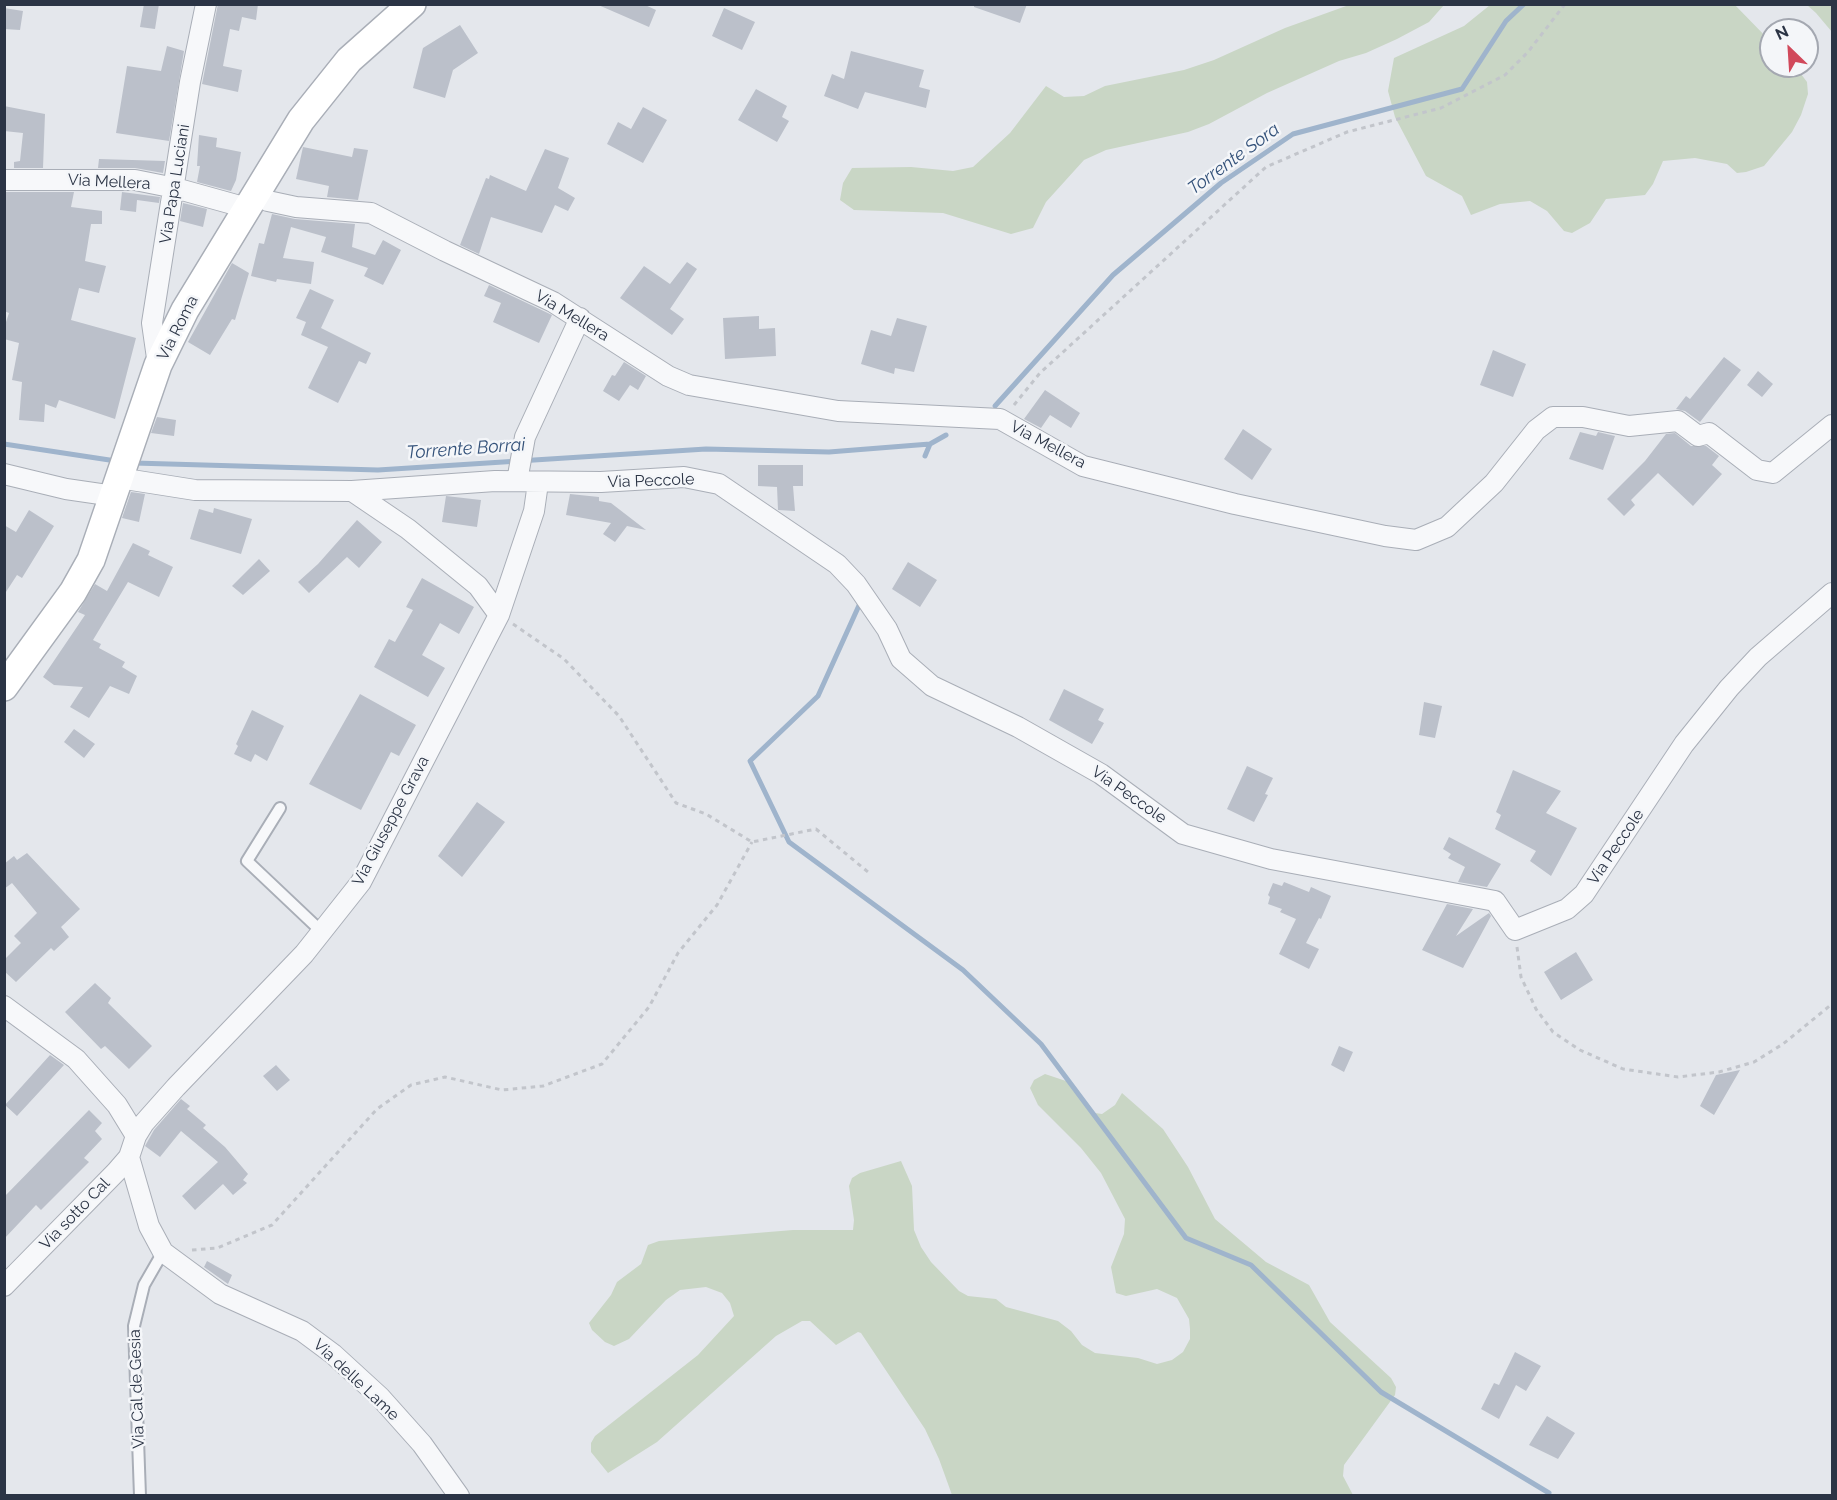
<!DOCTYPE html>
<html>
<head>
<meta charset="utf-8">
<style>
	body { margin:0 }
	#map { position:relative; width:1837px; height:1500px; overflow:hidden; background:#e4e7ec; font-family:Raleway,sans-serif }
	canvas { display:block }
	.frame { position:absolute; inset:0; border:6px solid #2b3445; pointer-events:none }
	.north { position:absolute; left:1759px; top:18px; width:60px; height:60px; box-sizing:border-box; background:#f4f6f9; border:2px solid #a4a8b1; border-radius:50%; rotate:335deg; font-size:16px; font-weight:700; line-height:24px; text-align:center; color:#2b3445 }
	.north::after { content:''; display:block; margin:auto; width:21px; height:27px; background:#d1495b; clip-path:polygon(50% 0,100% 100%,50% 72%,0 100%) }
</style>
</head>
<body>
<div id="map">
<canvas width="1837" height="1500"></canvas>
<div class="frame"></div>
<div class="north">N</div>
</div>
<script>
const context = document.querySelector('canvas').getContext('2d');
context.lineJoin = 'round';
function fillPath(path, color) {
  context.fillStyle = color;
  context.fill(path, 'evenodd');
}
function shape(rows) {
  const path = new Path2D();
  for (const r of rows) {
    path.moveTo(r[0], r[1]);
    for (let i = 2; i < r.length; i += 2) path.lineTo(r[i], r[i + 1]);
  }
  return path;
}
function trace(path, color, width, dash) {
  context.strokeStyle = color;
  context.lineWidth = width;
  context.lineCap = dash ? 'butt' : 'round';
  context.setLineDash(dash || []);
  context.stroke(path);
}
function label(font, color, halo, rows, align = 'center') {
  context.font = font + ' Raleway,sans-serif';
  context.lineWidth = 5;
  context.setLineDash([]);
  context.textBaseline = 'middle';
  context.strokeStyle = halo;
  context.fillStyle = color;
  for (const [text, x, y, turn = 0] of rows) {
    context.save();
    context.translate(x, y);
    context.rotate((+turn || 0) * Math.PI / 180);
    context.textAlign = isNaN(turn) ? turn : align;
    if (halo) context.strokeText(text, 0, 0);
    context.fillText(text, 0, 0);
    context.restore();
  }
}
fillPath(shape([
	[1734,4,1771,42,1771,66,1795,66,1807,82,1808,94,1801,115,1792,132,1764,166,1746,172,1737,173,1727,164,1695,158,1663,161,1653,184,1645,195,1606,199,1590,223,1572,233,1564,231,1547,211,1530,201,1500,204,1471,215,1462,196,1426,176,1395,117,1388,91,1394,58,1464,26,1490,5],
	[1349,5,1444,5,1429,22,1397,39,1366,53,1339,61,1267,93,1209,124,1188,132,1106,150,1084,160,1046,202,1033,228,1011,234,943,213,854,210,840,200,843,183,852,168,911,167,953,171,973,167,1010,133,1046,86,1064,97,1084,96,1105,86,1184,70,1214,60,1285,28],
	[1807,5,1832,5,1832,32,1816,13],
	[1045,1074,1069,1082,1095,1113,1102,1114,1115,1105,1122,1093,1163,1129,1188,1167,1215,1219,1266,1262,1309,1285,1330,1322,1391,1378,1396,1387,1395,1395,1344,1465,1343,1476,1353,1495,952,1495,939,1459,925,1429,861,1333,858,1332,836,1345,810,1321,802,1321,776,1336,657,1442,608,1473,591,1452,591,1443,595,1436,698,1355,734,1316,730,1303,722,1293,706,1287,680,1290,666,1300,629,1339,614,1346,605,1342,592,1330,589,1323,611,1295,617,1282,641,1264,648,1245,659,1241,793,1230,853,1230,854,1220,849,1186,852,1178,860,1173,901,1161,912,1186,914,1230,921,1247,931,1262,959,1291,968,1296,996,1299,1006,1307,1058,1321,1071,1331,1082,1345,1095,1353,1138,1358,1157,1364,1172,1360,1183,1352,1190,1339,1190,1329,1189,1319,1177,1298,1157,1289,1126,1296,1116,1293,1111,1267,1124,1234,1125,1219,1101,1173,1081,1148,1038,1105,1030,1088,1034,1080]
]), '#c9d6c5');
trace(shape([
	[995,406,1113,275,1221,183,1293,134,1462,89,1506,21,1524,4],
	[4,444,116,461],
	[925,456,930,444,946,435],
	[134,463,378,470,706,449,829,452,930,444],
	[861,601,818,696,750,761,789,842,963,970,1041,1044,1186,1238,1251,1265,1381,1392,1549,1493]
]), '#9fb4cc', 5);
fillPath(shape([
	[144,4,159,4,155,29,140,27],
	[218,4,258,4,256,20,242,17,239,31,230,29,223,66,242,70,238,92,202,84],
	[596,4,643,4,656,10,649,27],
	[974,4,1027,4,1020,23,974,7],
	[4,8,23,11,20,30,4,29],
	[724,8,755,22,742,50,712,36],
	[460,25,478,53,453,70,445,98,413,88,423,48],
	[167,46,184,51,169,141,116,133,127,66,161,71],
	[851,51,924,70,919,87,930,90,926,108,865,92,858,109,824,96,832,74,844,79],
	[756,89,787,106,782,117,789,121,777,142,738,120],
	[4,106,45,114,43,168,14,168,14,162,20,161,23,133,4,131],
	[643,107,667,120,643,163,607,144,618,122,631,129],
	[199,135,217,138,216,147,241,152,236,180,231,191,197,182,200,166,197,166],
	[303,147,352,157,354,148,368,150,358,200,327,197,329,186,296,179],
	[545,149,569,158,558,188,575,198,568,211,555,205,542,233,491,217,479,254,460,245,486,178,489,179,490,175,526,191],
	[99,159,165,161,163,173,135,168,98,168],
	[4,192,74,192,71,207,102,211,102,224,91,224,85,261,106,266,99,293,79,288,71,320,136,338,115,419,59,400,56,408,45,404,44,422,19,420,22,382,12,380,19,343,4,339,4,328,9,313,4,311],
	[122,192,160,197,159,203,137,200,136,212,120,210],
	[183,203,207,209,203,227,180,221],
	[272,214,295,219,355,224,352,247,375,255,383,240,401,250,383,285,364,276,368,268,321,252,326,237,291,227,283,258,314,262,311,284,277,279,276,282,251,276,259,243,264,244],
	[687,262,697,269,670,309,684,319,672,335,620,298,644,266,670,284],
	[232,263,249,273,235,320,232,319,210,355,188,342],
	[489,285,552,315,539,343,493,322,501,303,484,296],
	[310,289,334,300,321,328,371,353,366,364,359,361,338,403,308,388,328,347,301,335,306,322,296,318],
	[759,316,759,329,775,328,776,356,725,359,723,318],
	[897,318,927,326,914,372,895,368,894,374,861,364,871,330,891,336],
	[1493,350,1526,364,1513,397,1480,385],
	[1724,357,1741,370,1700,422,1685,411,1676,409,1686,396,1690,399],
	[624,362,646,376,638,390,630,385,619,401,603,391,612,375,615,376],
	[1758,371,1773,384,1762,397,1747,385],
	[1045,390,1080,413,1071,428,1050,415,1041,428,1024,419],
	[157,417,176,420,174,436,151,433],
	[1243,429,1272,449,1252,480,1224,459],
	[1580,432,1596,436,1598,432,1615,436,1603,470,1569,459],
	[1675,433,1691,446,1706,446,1719,456,1712,465,1722,474,1693,506,1658,473,1631,500,1635,505,1624,516,1607,499,1645,461,1666,434],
	[758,465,803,465,803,486,793,486,795,511,778,510,777,487,758,486],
	[131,492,145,494,139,522,122,518],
	[570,494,599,497,599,501,611,503,646,530,627,526,615,542,603,534,611,523,566,515],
	[446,496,481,500,477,527,442,522],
	[214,508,252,519,241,554,190,539,199,509,213,513],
	[29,510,54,526,22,578,17,575,4,595,4,525,16,532],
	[357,520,382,542,359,568,347,557,309,593,298,582,318,564],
	[133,543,150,551,148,555,173,567,159,597,128,582,93,640,101,644,99,648,125,662,122,667,137,676,129,694,110,686,89,718,70,707,83,687,54,685,43,677,85,615,78,612,95,584,107,591],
	[259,559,270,571,243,595,232,586],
	[908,562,937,580,920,607,892,589],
	[422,578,474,607,459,634,440,623,422,655,445,668,428,697,374,667,389,639,395,642,413,610,406,607],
	[1064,689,1104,709,1098,720,1104,723,1092,744,1049,720],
	[360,694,416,725,399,756,391,752,361,810,309,784],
	[1424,702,1442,706,1435,738,1419,735],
	[252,710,284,726,267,761,255,754,251,762,234,754,238,746,236,744],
	[74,729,95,744,84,758,64,742],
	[1247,766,1273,778,1265,794,1268,795,1254,822,1227,809],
	[1513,770,1561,791,1546,813,1577,828,1551,876,1530,861,1536,851,1495,829,1501,815,1496,812],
	[477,802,505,822,462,877,438,856],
	[1449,837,1501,864,1487,887,1458,882,1465,867,1448,858,1451,854,1443,849],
	[27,853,80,909,61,927,69,937,54,951,51,948,16,982,4,971,4,960,21,943,14,936,37,913,12,883,4,889,4,864,14,856,17,860],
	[1284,882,1309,892,1311,887,1331,896,1321,919,1319,918,1306,943,1319,949,1309,969,1279,954,1296,919,1280,912,1282,909,1268,904,1270,897,1268,895,1273,883,1282,886],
	[1447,904,1473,909,1456,936,1489,913,1491,916,1463,968,1422,950],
	[1576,952,1593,980,1561,1000,1544,972],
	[95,983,111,998,108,1003,152,1046,129,1069,105,1046,101,1049,65,1012],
	[1339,1046,1353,1052,1344,1072,1331,1065],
	[50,1055,64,1065,17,1116,5,1105],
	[276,1065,290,1080,277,1091,263,1076],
	[1740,1070,1714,1115,1700,1106,1716,1075],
	[181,1099,190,1106,187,1109,206,1125,203,1128,225,1147,248,1174,243,1180,247,1183,233,1195,223,1184,195,1210,182,1196,218,1162,181,1131,160,1157,145,1146,154,1130],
	[89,1110,102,1123,95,1131,102,1139,84,1158,89,1162,41,1210,36,1205,4,1239,4,1197],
	[207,1261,232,1275,228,1284,204,1267],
	[1515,1352,1541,1366,1526,1391,1516,1385,1499,1419,1481,1409,1494,1383,1499,1385],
	[1547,1416,1575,1433,1558,1459,1529,1445]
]), '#bbc0ca');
const lane = shape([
	[280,808,247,861,322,932],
	[140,1496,134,1326,144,1285,163,1252]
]);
const street = shape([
	[4,180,135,180,175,188,247,208],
	[256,194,268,201,296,207,371,213,445,251,553,302,668,376,689,385,838,411,1000,419,1083,466,1235,504,1385,536,1416,540,1447,527,1494,483,1536,430,1553,417,1583,417,1629,426,1678,421,1698,436,1709,433,1757,470,1773,473,1832,425],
	[158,365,152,323,190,82,206,4],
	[4,474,66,489,114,496],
	[119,478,195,490,352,491,495,481,601,482,684,477,719,484,837,564,856,584,887,629,901,659,932,686,1018,727,1101,774,1183,834,1271,859,1495,901,1515,930,1567,909,1584,894,1684,744,1729,688,1758,657,1832,593],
	[517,481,525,437,580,318],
	[352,491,408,529,478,586,499,615],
	[4,1006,76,1059,117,1105,136,1136],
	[129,1157,149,1226,163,1252,220,1294,302,1331,333,1354,380,1397,422,1444,459,1496],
	[4,1286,116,1172,129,1157,136,1136,144,1123,176,1087,304,954,361,882,499,615,534,511,538,483]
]);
const secondary = shape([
	[4,687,73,592,91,560,158,365,185,310,301,120,349,60,412,4]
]);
trace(lane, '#a9aeb7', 14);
trace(street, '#a9aeb7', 22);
trace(secondary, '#a9aeb7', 30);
trace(shape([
	[1014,405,1040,373,1266,167,1347,132,1441,108,1505,75,1528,52,1565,4],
	[513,624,564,659,619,716,676,803,706,814,752,842,816,829,868,872],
	[1517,947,1521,977,1536,1009,1553,1032,1580,1050,1623,1069,1678,1077,1719,1072,1754,1062,1783,1044,1832,1004],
	[192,1250,217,1248,272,1225,377,1109,411,1085,445,1077,502,1090,543,1086,602,1064,649,1007,678,953,717,905,752,842]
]), '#c2c5cb', 3, [4.5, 4.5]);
trace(lane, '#f7f8fa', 10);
trace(street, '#f7f8fa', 20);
trace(secondary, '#fff', 27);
label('16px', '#2b3445', '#f4f6f9', [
	["Via Mellera",109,182,3],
	["Via Papa Luciani",175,184,-81],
	["Via Mellera",572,316,31],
	["Via Roma",178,328,-63],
	["Via Mellera",1048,445,28],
	["Via Peccole",651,481,-2],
	["Via Peccole",1129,795,35],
	["Via Giuseppe Grava",391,821,-62],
	["Via Peccole",1616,847,-56],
	["Via sotto Cal",75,1214,-46],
	["Via delle Lame",356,1380,43],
	["Via Cal de Gesia",137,1389,-92]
]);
label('italic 18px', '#34527a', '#f4f6f9', [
	["Torrente Sora",1234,159,-36],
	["Torrente Borrai",466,449,-4]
]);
</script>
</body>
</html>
